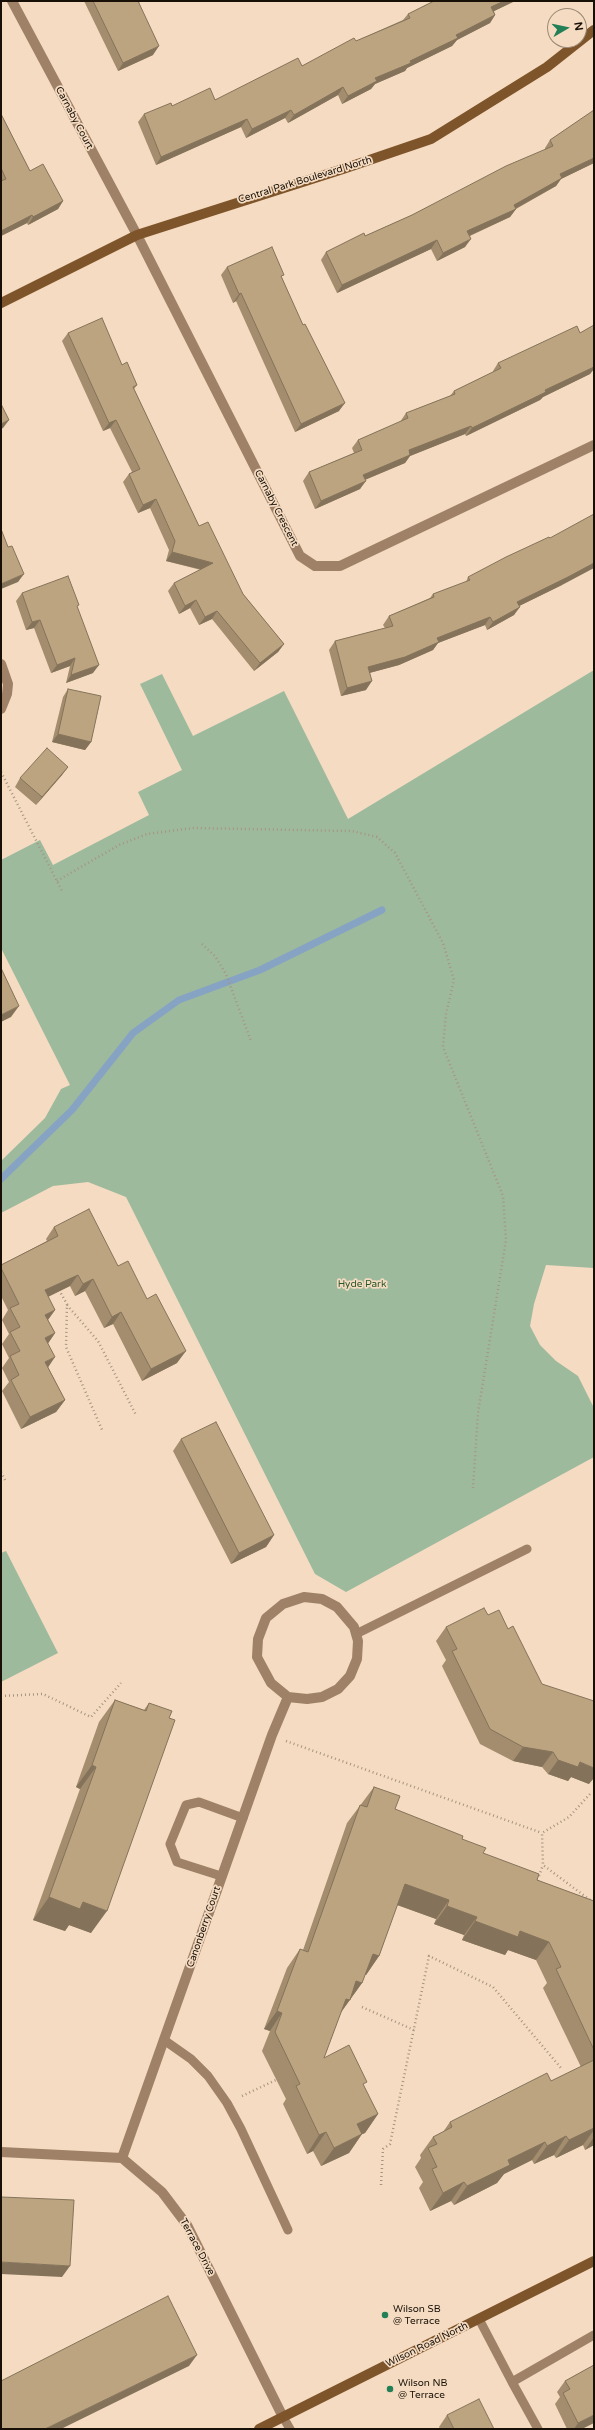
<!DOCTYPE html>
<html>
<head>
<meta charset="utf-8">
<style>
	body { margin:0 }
	#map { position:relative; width:595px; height:2430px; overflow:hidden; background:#f4dbc1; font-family:"Varela Round",sans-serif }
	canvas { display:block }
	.frame { position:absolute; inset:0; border:2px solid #181007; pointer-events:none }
	.north { position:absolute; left:547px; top:8px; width:40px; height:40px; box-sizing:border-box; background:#f4dbc1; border:1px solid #9c8a77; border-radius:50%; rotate:81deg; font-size:11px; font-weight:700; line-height:16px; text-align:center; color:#181007 }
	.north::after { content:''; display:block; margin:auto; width:14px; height:18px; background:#227f56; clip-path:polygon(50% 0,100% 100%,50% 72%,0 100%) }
</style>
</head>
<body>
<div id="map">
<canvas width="595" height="2430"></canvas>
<div class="frame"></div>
<div class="north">N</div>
</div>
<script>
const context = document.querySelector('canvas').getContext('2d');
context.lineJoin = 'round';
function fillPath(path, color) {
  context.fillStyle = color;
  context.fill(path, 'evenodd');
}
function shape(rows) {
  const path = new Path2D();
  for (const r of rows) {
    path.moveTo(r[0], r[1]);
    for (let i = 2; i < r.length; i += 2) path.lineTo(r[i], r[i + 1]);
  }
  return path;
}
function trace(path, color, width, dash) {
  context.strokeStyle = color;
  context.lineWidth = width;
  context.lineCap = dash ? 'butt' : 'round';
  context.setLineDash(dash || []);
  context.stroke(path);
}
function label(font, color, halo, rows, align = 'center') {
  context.font = font + ' "Varela Round",sans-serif';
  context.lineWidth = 3.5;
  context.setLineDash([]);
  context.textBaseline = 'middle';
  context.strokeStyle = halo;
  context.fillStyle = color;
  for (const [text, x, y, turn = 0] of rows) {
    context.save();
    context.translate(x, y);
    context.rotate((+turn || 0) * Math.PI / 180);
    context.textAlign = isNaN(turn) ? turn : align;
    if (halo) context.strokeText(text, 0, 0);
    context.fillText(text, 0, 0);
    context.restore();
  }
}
fillPath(shape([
	[594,670,594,1268,546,1265,534,1304,530,1326,540,1345,556,1361,578,1376,594,1408,594,1457,346,1592,315,1574,126,1197,88,1182,53,1186,1,1213,1,1161,45,1118,61,1089,70,1085,1,948,1,860,40,840,53,865,149,815,138,792,182,770,140,684,162,674,193,736,284,691,348,819],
	[6,1551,58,1653,1,1682,1,1553]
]), '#9dba9d');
trace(shape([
	[1,1179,72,1110,133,1033,179,1000,260,970,382,910]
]), '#87a3c4', 7);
trace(shape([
	[1,772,62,891],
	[57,881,119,845,147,834,193,828,352,831,377,837,395,853,443,943,454,980,446,1014,443,1047,503,1196,506,1240,478,1413,473,1488],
	[202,944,215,956,226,974,251,1041],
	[59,1290,67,1304,66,1347,103,1432],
	[67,1305,98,1341,136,1415],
	[1,1472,6,1482],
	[1,1696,43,1694,91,1717,121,1683],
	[286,1741,542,1833],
	[590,1794,569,1817,542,1833,543,1865,594,1903],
	[539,1876,543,1865],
	[362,2007,414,2030],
	[242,2096,276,2080],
	[381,2185,383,2149,390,2144,429,1956,493,1987,561,2068]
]), '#a79480', 2.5, [1, 3]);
trace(shape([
	[356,1634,527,1549],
	[221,1876,177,1862,170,1844,186,1805,199,1802,243,1818],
	[164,2040,191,2059,208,2076,227,2103,241,2129,288,2230],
	[479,2319,512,2382,594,2335],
	[512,2382,538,2429],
	[283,2417,290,2429]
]), '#9f8167', 9);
trace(shape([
	[12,1,137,235,300,556,315,566,340,566,594,445],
	[1,664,8,684,7,694,1,709],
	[304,1597,322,1599,337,1607,354,1627,358,1641,357,1659,350,1676,338,1689,322,1697,307,1699,288,1697,271,1683,257,1657,258,1639,266,1618,283,1604,304,1597],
	[1,2152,122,2158,162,2192,187,2225,283,2417],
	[122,2158,272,1735,288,1697]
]), '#9f8167', 10);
trace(shape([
	[1,303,137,235,343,169,431,139,547,67,594,30],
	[259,2429,594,2261]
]), '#7e542a', 10);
fillPath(shape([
	[84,1,140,1,139,3,153,55,118,71],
	[434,1,515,1,494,11,495,15,490,23,457,40,452,46,407,68,405,71,375,84,371,89,342,104,338,95,288,123,285,118,246,138,241,127,156,165,138,122,144,114,172,106,215,100,302,66,356,41,403,20,408,14],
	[594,108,594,163,561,179,556,186,516,209,510,217,470,236,465,247,437,261,431,249,337,293,321,260,326,252,365,236,412,215,545,150,545,148,550,140,592,112],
	[1,114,30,171,63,201,58,209,28,225,27,223,1,236],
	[227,267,282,278,339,411,295,432,236,301,233,303,221,275],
	[68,333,122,365,137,385,134,389,199,526,243,594,284,644,278,652,254,671,212,619,199,625,190,608,179,614,168,591,174,583,201,570,166,561,169,550,150,508,138,513,123,482,129,474,132,472,110,428,103,431,62,341],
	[498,363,593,370,590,374,543,397,540,400,466,436,465,434,410,456,405,463,365,480,360,489,315,509,303,481,309,472,354,453,352,448,358,440,400,422,406,413,450,396,454,391,493,372,493,371],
	[468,577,562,585,519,606,514,615,487,630,485,625,438,643,433,650,399,665,369,673,366,690,341,696,329,650,335,641,385,628,383,625,389,616,430,598,433,594,466,582],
	[22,593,77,607,93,673,66,683,70,666,51,673,34,628,26,630,16,601],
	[68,689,91,742,85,750,52,742,63,697],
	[68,767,62,775,36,805,15,787,20,778],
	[54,1227,118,1266,177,1363,142,1381,113,1324,104,1328,85,1291,75,1296,70,1286,48,1297,55,1310,48,1320,55,1333,48,1343,48,1367,65,1400,56,1412,21,1429,2,1391,9,1382,2,1368,9,1358,2,1344,9,1334,2,1320,8,1310,1,1296,1,1265,47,1241,46,1239],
	[181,1439,274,1535,266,1547,231,1564,173,1451],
	[488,1615,508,1629,589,1784,571,1777,568,1781,548,1774,542,1767,513,1761,480,1744,442,1666,446,1660,436,1641,446,1627],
	[115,1700,144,1710,149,1703,91,1933,69,1925,65,1931,33,1920,80,1789,76,1787,99,1722],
	[374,1787,395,1809,462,1839,483,1853,537,1880,594,1901,594,2145,585,2150,583,2145,556,2158,554,2155,534,2164,532,2160,504,2174,497,2183,454,2205,451,2201,430,2211,419,2188,423,2182,415,2167,421,2158,420,2155,433,2137,443,2132,450,2122,551,2081,581,2067,543,1988,547,1983,536,1960,508,1950,505,1955,462,1940,464,1935,434,1924,436,1919,397,1905,379,1956,366,1975,365,1974,362,1983,341,2012,324,2058,364,2087,378,2114,365,2133,362,2134,349,2153,321,2166,313,2151,307,2154,283,2104,286,2099,262,2051,270,2031,264,2029,287,1968,300,1949,303,1950,347,1823],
	[594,2365,582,2429,567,2429,555,2404,560,2397,557,2392,565,2381],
	[447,2415,494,2429,440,2429,439,2427]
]), '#a38d6e');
fillPath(shape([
	[504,1,515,1,486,15,491,7],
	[495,15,490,23,457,40,452,46,407,68,405,71,375,84,371,89,342,104,348,96,375,78,410,61,456,35],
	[159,46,153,55,118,71,123,63],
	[343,87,338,95,288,123,294,115],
	[291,110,285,118,246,138,252,129],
	[247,119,241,127,156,165,161,157],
	[594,158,594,163,561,179,556,186,513,210,516,209,510,217,462,239,467,231,560,174],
	[63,201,58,209,28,225,33,217],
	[32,215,27,223,1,236,1,231],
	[471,239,465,247,437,261,443,253],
	[437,240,431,249,337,293,342,285],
	[241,293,236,301,233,303,239,294],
	[594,365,594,369,590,374,543,397,540,400,466,436,472,428],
	[345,403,339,411,295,432,301,424],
	[9,420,3,428,1,429,1,424],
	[116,420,110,428,103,431,109,423],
	[471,426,465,434,410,456,405,463,357,483,363,475,409,450],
	[366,481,360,489,315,509,321,501],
	[156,499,150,508,138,513,143,505],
	[172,552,213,563,208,571,166,561],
	[594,563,594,568,562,585,511,610,517,602],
	[24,574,18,582,1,589,1,584],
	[196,600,190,608,179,614,185,606],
	[520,607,514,615,487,630,493,622],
	[217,611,212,619,199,625,205,617],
	[490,617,485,625,438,643,433,650,399,665,362,675,368,667,437,638],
	[40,620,34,628,26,630,32,622],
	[284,644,278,652,254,671,260,663],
	[75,658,70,666,51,673,57,665],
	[99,665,93,673,66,683,71,675],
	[372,681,366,690,341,696,347,688],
	[58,734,91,742,85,750,52,742],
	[68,767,62,775,36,805,42,797],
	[19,1006,11,1017,1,1022,1,1015],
	[78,1275,70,1286,37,1302,45,1290],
	[93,1279,85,1291,75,1296,83,1284],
	[55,1310,47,1321,45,1315],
	[121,1312,113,1324,104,1328,112,1317],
	[55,1333,47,1345,45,1338],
	[186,1351,177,1363,142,1381,151,1369],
	[55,1357,47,1369,45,1362],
	[65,1400,56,1412,21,1429,30,1417],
	[274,1535,266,1547,231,1564,239,1553],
	[523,1747,553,1752,542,1767,513,1761],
	[558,1760,580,1762,594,1768,594,1778,589,1784,571,1777,568,1781,548,1774],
	[92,1765,96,1767,80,1789,76,1787],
	[405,1884,449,1900,436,1919,392,1903],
	[49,1897,83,1902,107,1911,91,1933,69,1925,65,1931,33,1920],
	[447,1906,477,1917,464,1935,434,1924],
	[475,1921,520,1931,549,1942,536,1960,508,1950,505,1955,462,1940],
	[373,1954,379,1956,366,1975,360,1972],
	[356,1981,362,1983,337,2018,333,2017],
	[277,2011,282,2013,270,2031,264,2029],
	[378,2114,365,2133,344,2142,357,2124],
	[594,2128,594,2130,583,2145,556,2158,569,2140],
	[326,2132,313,2151,307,2154,319,2135],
	[362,2134,349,2153,321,2166,334,2148],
	[566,2136,554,2155,534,2164,547,2146],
	[594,2137,594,2145,585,2150],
	[545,2142,532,2160,504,2174,497,2183,454,2205,467,2186,508,2160],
	[464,2182,451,2201,430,2211,443,2193],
	[1,2262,70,2266,62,2277,1,2274],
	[197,2355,189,2366,61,2429,45,2429],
	[594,2415,594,2423,582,2429,574,2429,578,2423]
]), '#84735a');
const building = shape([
	[93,1,138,1,159,46,123,63,93,1],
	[434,1,504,1,491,7,495,15,456,35,458,38,410,61,411,63,375,78,377,81,348,96,343,87,294,115,291,110,252,129,247,119,161,157,144,114,171,103,172,106,210,88,215,100,298,58,302,66,354,38,356,41,410,18,408,14,434,1],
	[594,110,594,158,560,174,562,178,514,205,516,209,467,231,471,239,443,253,437,240,342,285,326,252,364,233,365,236,412,215,506,166,553,146,550,140,594,110],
	[1,114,30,171,43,164,63,201,33,217,32,215,1,231,1,181,6,179,1,168,1,114],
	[272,247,284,275,281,276,303,325,305,324,345,403,301,424,241,293,239,294,227,267,272,247],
	[102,318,122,365,127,362,137,385,133,387,199,526,208,522,243,594,284,644,260,663,217,611,205,617,196,600,185,606,174,583,213,563,172,552,175,541,156,499,143,505,129,474,140,469,116,420,109,423,68,333,102,318],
	[594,325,594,367,545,390,546,392,472,428,471,426,409,450,410,455,363,475,366,481,321,501,309,472,362,450,358,440,408,418,406,413,455,394,454,391,501,368,498,363,577,326,580,333,594,325],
	[1,404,9,420,1,424,1,404],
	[594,514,594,563,568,577,517,602,520,607,493,622,490,617,437,638,439,642,405,657,368,667,372,681,347,688,335,641,393,626,389,616,434,597,433,594,470,580,468,577,506,557,549,537,550,538,594,514],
	[1,529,8,547,12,546,24,574,1,584,1,529],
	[68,576,79,605,77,606,99,665,71,675,75,658,57,665,40,620,32,622,22,593,68,576],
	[68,689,101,696,91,742,58,734,68,689],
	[47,748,68,767,42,797,20,778,47,748],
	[1,968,19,1006,1,1015,1,968],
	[89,1209,118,1266,128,1261,147,1299,156,1294,186,1351,151,1369,121,1312,112,1317,93,1279,83,1284,78,1275,45,1290,55,1310,45,1315,55,1333,45,1338,55,1357,45,1362,65,1400,30,1417,11,1380,19,1375,10,1356,20,1351,10,1332,20,1327,10,1308,19,1304,1,1268,1,1265,58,1236,54,1227,89,1209],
	[216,1422,274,1535,239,1553,181,1439,216,1422],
	[484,1608,488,1615,499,1610,508,1629,513,1626,542,1684,594,1701,594,1768,580,1762,578,1767,558,1760,553,1752,523,1747,490,1729,452,1651,457,1649,446,1627,484,1608],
	[115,1700,146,1711,149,1703,172,1711,169,1718,175,1720,107,1911,83,1902,80,1909,49,1897,96,1767,92,1765,115,1700],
	[374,1787,400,1796,395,1809,463,1836,462,1839,486,1848,483,1853,539,1874,537,1880,594,1901,594,2050,556,1969,561,1967,549,1942,520,1931,518,1937,475,1921,477,1917,447,1906,449,1900,405,1884,379,1956,373,1954,362,1983,356,1981,350,2000,346,1999,324,2058,349,2045,367,2082,363,2084,378,2114,357,2124,362,2134,334,2148,326,2132,319,2135,296,2086,300,2084,275,2032,282,2013,277,2011,300,1949,308,1952,360,1805,367,1807,374,1787],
	[594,2060,594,2128,569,2140,566,2136,547,2146,545,2142,508,2160,510,2165,467,2186,464,2182,443,2193,432,2169,437,2167,428,2148,437,2144,433,2137,452,2127,450,2122,547,2073,551,2081,594,2060],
	[1,2197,74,2200,70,2266,1,2262,1,2197],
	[168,2296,197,2355,45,2429,1,2429,1,2381,168,2296],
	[594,2365,594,2415,578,2423,563,2393,570,2389,565,2381,594,2365],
	[479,2399,494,2429,454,2429,447,2415,479,2399]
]);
fillPath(building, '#bda480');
trace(building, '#84735a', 1);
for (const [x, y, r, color] of [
	[385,2315,4,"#227f56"],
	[390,2389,4,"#227f56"]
]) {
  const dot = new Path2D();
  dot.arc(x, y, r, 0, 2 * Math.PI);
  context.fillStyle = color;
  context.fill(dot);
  trace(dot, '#f4dbc1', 1.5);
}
label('10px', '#181007', '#f4dbc1', [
	["Carnaby Court",74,118,62],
	["Central Park Boulevard North",305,180,-17],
	["Carnaby Crescent",276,508,63],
	["Canonberry Court",204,1927,-71],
	["Terrace Drive",197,2247,62],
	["Wilson Road North",427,2345,-26]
]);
label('10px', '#29572a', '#f4dbc1', [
	["Hyde Park",362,1284]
]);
label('10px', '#181007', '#f4dbc1', [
	["Wilson SB",393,2309],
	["@ Terrace",393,2321],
	["Wilson NB",398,2383],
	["@ Terrace",398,2395]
], 'left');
</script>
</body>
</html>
